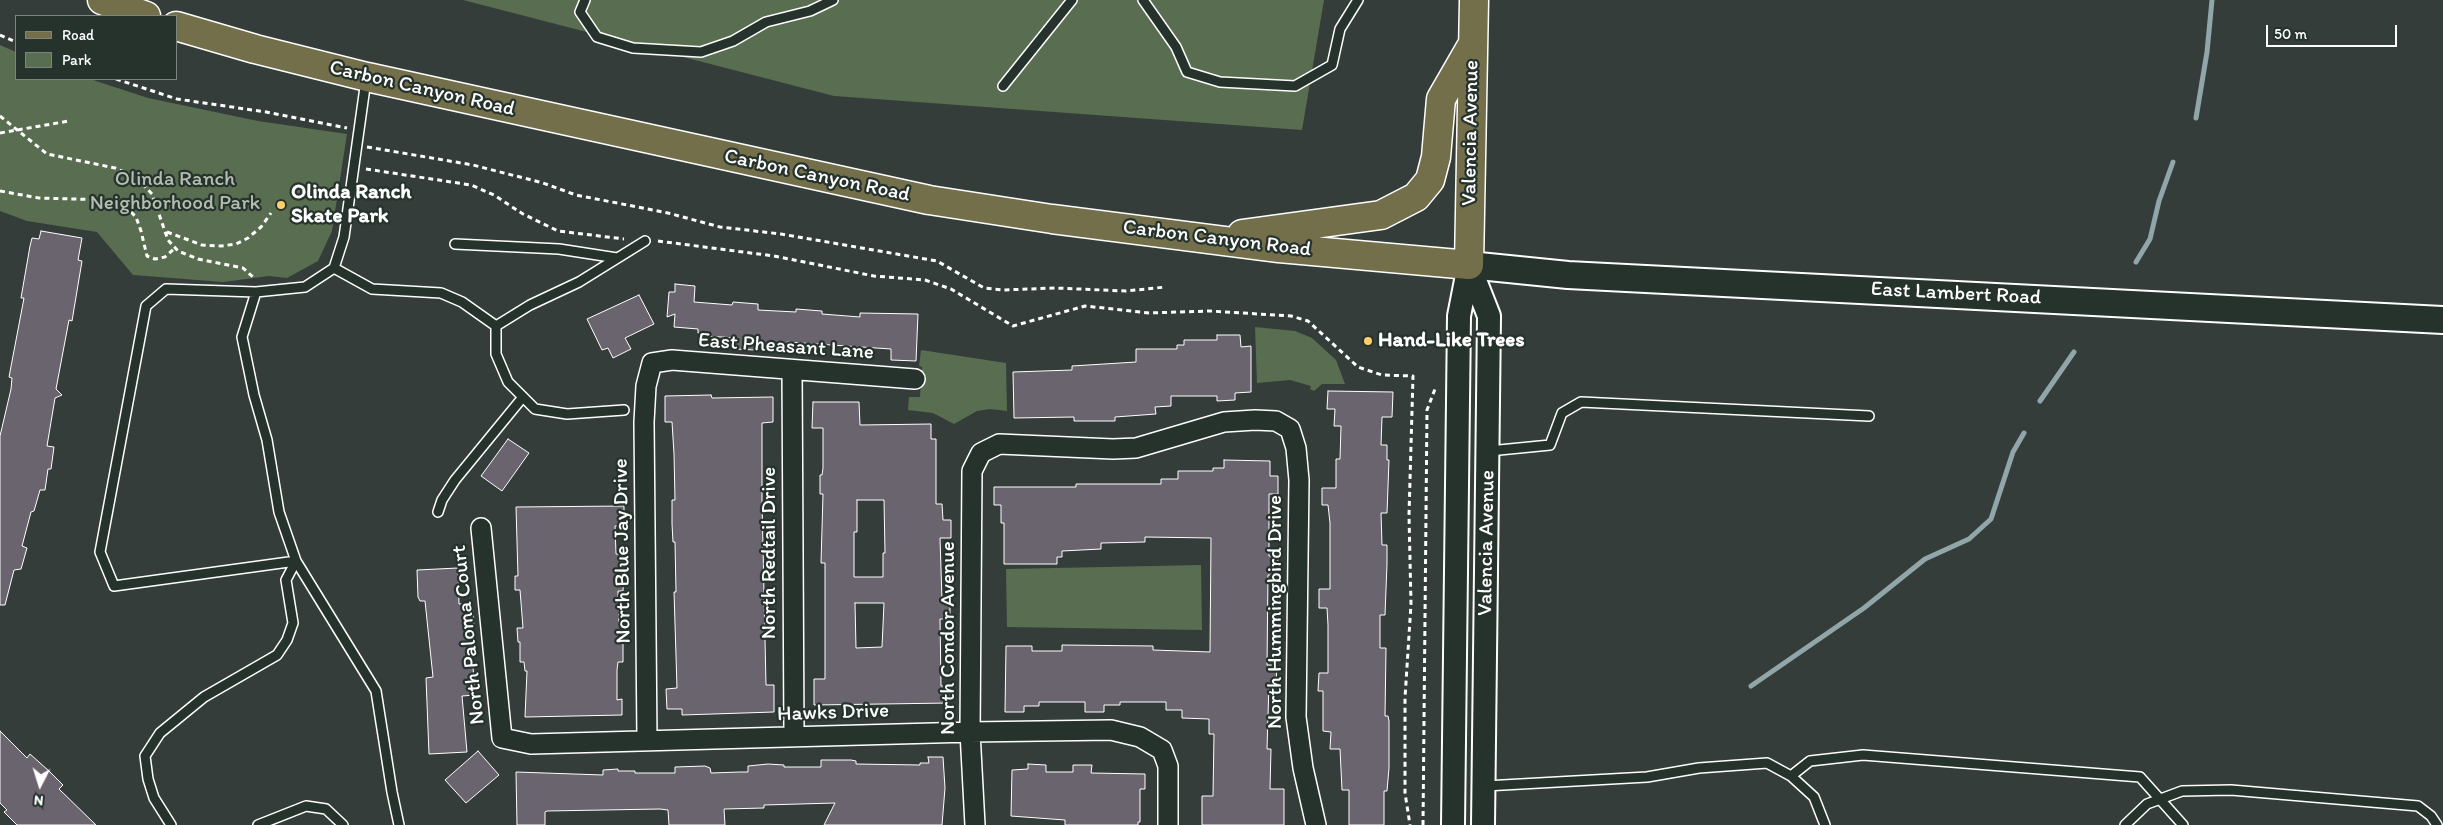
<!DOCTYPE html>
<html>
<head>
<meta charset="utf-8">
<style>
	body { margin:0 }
	#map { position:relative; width:2443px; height:825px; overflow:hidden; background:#343d3a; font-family:Itim,sans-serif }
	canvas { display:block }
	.legend { position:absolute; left:15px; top:15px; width:162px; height:65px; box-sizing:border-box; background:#26332d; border:1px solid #7d8581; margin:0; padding:6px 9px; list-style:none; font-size:15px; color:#fff }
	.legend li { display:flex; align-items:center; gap:10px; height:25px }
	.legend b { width:25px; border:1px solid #7d8581 }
	.north { position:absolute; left:15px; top:760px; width:50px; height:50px; -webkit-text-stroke:4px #26332d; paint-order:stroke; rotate:185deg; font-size:14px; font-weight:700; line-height:20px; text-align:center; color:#fff }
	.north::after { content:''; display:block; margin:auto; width:18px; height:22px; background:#fff; clip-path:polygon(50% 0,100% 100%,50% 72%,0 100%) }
	.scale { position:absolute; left:2266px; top:25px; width:131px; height:22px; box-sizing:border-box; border:2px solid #fff; border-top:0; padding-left:6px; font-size:15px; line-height:18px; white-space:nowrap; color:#fff; -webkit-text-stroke:4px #26332d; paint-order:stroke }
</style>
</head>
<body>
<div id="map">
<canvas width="2443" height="825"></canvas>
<ul class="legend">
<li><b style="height:6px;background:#726f4a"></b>Road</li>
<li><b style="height:14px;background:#596d50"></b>Park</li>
</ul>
<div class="north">N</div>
<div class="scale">50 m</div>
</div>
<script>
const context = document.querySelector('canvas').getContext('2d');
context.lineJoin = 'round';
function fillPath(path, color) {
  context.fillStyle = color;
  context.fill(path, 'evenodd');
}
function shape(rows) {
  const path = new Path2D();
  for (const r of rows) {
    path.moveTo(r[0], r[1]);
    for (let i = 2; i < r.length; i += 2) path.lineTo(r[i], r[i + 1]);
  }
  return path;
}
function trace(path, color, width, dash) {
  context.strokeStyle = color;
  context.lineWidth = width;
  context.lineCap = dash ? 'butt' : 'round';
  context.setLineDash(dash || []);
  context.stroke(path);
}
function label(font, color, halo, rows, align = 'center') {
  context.font = font + ' Itim,sans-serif';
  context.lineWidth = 4.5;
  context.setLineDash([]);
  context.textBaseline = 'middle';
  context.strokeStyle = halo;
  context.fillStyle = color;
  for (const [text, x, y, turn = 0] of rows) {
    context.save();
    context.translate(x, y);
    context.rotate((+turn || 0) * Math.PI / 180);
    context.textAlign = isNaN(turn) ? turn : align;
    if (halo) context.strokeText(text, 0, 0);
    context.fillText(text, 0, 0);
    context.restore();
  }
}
fillPath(shape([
	[463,0,1324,0,1302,130,834,96],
	[0,45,16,52,16,79,90,79,148,98,258,121,347,134,332,231,318,261,287,278,269,276,223,282,133,275,97,232,27,221,0,211],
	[1255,327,1295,331,1312,338,1336,360,1345,384,1322,384,1314,391,1310,389,1311,386,1290,380,1257,383],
	[921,350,1006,363,1007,411,990,409,977,411,954,424,933,413,908,410,909,397,920,397,922,367,919,366],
	[1201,565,1202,630,1007,627,1006,569]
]), '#596d50');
trace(shape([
	[2196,118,2207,52,2212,0],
	[2136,262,2150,239,2159,201,2173,162],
	[2040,401,2074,352],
	[1751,686,1864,608,1925,559,1969,539,1991,519,2013,452,2024,433]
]), '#91a6a8', 5);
const building = shape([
	[41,231,82,238,78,260,82,261,72,321,69,320,56,389,62,395,55,398,47,446,54,447,51,469,48,469,45,490,40,490,34,511,31,512,22,546,27,548,21,569,14,570,5,605,0,605,0,436,11,389,12,378,9,377,24,298,21,298,30,246,32,238,39,239,41,231],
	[675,284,695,286,694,302,732,305,733,302,758,304,758,310,796,312,796,309,822,311,822,314,860,317,860,313,918,314,916,361,891,360,891,349,787,342,787,345,756,343,756,350,735,349,736,338,706,336,706,334,698,333,698,329,674,327,675,314,667,317,669,292,675,292,675,284],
	[639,295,654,324,625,338,631,349,613,358,608,348,602,350,587,319,639,295],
	[1217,335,1240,335,1241,347,1251,346,1251,392,1235,393,1235,400,1217,401,1217,396,1171,396,1171,406,1155,407,1156,414,1115,417,1115,421,1074,421,1074,417,1014,418,1013,372,1072,370,1072,366,1136,362,1136,349,1177,349,1177,345,1184,345,1184,340,1217,340,1217,335],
	[1328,391,1393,392,1392,417,1382,417,1381,445,1387,445,1387,460,1389,460,1387,513,1381,513,1382,545,1387,545,1387,564,1385,615,1380,615,1380,648,1386,648,1385,716,1388,716,1389,721,1389,768,1387,791,1384,791,1384,825,1349,825,1349,790,1342,790,1340,749,1330,749,1331,732,1323,731,1323,691,1318,691,1319,673,1328,673,1328,625,1327,608,1319,608,1319,589,1330,589,1330,523,1328,505,1322,505,1322,488,1336,488,1336,459,1340,459,1341,426,1334,426,1335,409,1327,409,1328,391],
	[711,395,712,398,773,397,773,422,762,423,762,501,766,685,774,685,774,712,682,715,682,709,667,709,666,689,677,688,674,592,676,592,675,542,673,542,672,524,672,500,675,500,674,454,672,422,665,422,665,396,711,395],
	[813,402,859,402,860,425,931,424,931,439,936,439,936,504,942,504,943,520,951,520,951,538,940,538,942,601,950,601,950,619,940,619,941,686,949,686,949,703,814,705,814,679,825,679,825,563,821,563,823,494,820,494,820,475,822,475,823,468,823,428,812,428,813,402],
	[857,500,884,500,885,553,883,553,883,577,854,577,854,532,857,532,857,500],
	[855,603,884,603,882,647,856,648,855,603],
	[508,439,529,453,502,491,481,476,508,439],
	[1224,460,1270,461,1270,476,1278,476,1278,494,1269,494,1269,556,1278,557,1277,575,1268,575,1267,665,1277,665,1276,683,1269,683,1267,749,1271,749,1270,789,1284,789,1284,825,1202,825,1202,796,1213,796,1214,734,1209,734,1209,719,1182,718,1182,710,1166,710,1166,702,1120,702,1120,705,1104,705,1104,712,1085,712,1085,702,1039,702,1039,706,1024,706,1024,712,1005,712,1006,646,1032,646,1032,651,1062,651,1062,645,1153,646,1153,650,1210,652,1211,538,1145,537,1145,542,1101,543,1101,549,1062,551,1062,557,1057,557,1057,564,1004,564,1004,523,1001,523,1001,505,994,505,994,487,1076,487,1076,484,1161,484,1161,479,1178,479,1178,471,1213,471,1213,468,1224,468,1224,460],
	[624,506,624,526,615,526,616,554,621,554,624,568,623,591,618,591,619,626,622,626,623,631,623,662,618,662,617,670,617,700,622,699,622,715,525,717,527,671,525,671,524,662,520,662,520,642,518,642,517,628,523,628,520,590,515,590,515,576,518,576,516,507,624,506],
	[458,568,459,604,472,603,474,627,472,628,474,653,472,653,475,695,462,696,467,752,429,754,426,678,433,677,425,601,420,601,418,597,417,570,458,568],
	[0,731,27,758,30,754,49,771,63,785,59,789,96,825,17,825,4,812,7,810,0,803,0,731],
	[478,751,499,775,466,803,445,780,478,751],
	[928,757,943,757,945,788,942,825,824,825,835,803,764,805,764,808,724,809,725,825,669,825,668,810,660,809,547,811,545,812,545,825,517,825,516,772,603,775,603,770,618,769,618,771,635,771,635,773,675,773,675,767,705,766,710,768,711,773,740,772,748,772,748,766,768,764,784,765,784,767,821,767,821,760,851,760,856,761,856,764,920,765,920,763,929,763,928,757],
	[1028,764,1046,765,1046,772,1073,772,1073,765,1092,765,1091,773,1145,774,1145,789,1140,789,1140,822,1138,822,1138,825,1065,825,1065,820,1011,816,1012,770,1028,769,1028,764]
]);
fillPath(building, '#6a646e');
trace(building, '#fff', 1);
const service = shape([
	[585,0,580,12,597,37,633,48,701,52,733,41,766,22,810,11,833,0],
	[1143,0,1176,47,1187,72,1220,82,1295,86,1332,65,1340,29,1358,0],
	[1003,86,1072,0],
	[455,244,559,249,617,258],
	[334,268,372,289,441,293,462,302,496,326,496,354,508,382,535,409,567,414,624,410],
	[256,292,242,337,254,395,267,440,279,512,296,561,376,691,392,792,399,825],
	[496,326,530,305,579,282,645,241],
	[1489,451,1550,445,1562,413,1581,402,1869,416],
	[438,512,442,500,455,480,523,397],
	[296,561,114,586,100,552,146,306,166,289,256,292,305,287,334,268,344,237,366,80],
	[1791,776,1810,761,1863,755,2140,777,2183,825],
	[1485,786,1647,777,1699,768,1767,763,1791,776,1814,797,1825,825],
	[171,825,154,798,148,779,145,756,160,733,204,697,277,655,287,640,293,623,286,580,296,561],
	[258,825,306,806,326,809,343,825],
	[2125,825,2147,804,2182,791,2231,790,2418,806,2431,816,2437,825]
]);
const minor = shape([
	[792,370,794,736],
	[481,528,502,738,531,744,970,732,1111,730,1140,737,1162,750,1168,766,1168,825],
	[647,740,644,422,646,386,652,363,672,360,915,379],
	[975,825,970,732,972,471,981,453,999,444,1113,449,1136,448,1224,422,1255,420,1276,421,1290,429,1296,448,1299,480,1296,717,1303,768,1316,825]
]);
const tertiary = shape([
	[1469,265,1489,316,1483,825],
	[1453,825,1459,316,1469,265]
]);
const secondary = shape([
	[1469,265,1568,275,2443,320]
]);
const primary = shape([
	[102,0,146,16],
	[176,26,255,49,367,77,929,200,1052,219,1279,248,1469,265,1474,0],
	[1242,234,1381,215,1416,197,1430,180,1436,157,1441,99,1471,47]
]);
trace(service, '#fff', 12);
trace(minor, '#fff', 22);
trace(tertiary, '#fff', 26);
trace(secondary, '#fff', 30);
trace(primary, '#fff', 31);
trace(shape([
	[0,35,16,42],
	[116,79,177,99,266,112,347,128],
	[0,116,47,154,115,168,136,177,152,194,168,240,178,251,198,259,243,268,254,278],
	[0,133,69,121],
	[367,147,473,165,543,183,576,195,668,213,720,227,781,234,937,261,984,288,1002,290,1055,288,1126,291,1166,287],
	[366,169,471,185,494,195,523,214,558,231,624,239],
	[0,191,39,198,109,200,128,209,136,217,141,231,147,256,155,259,165,257,175,248],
	[167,232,202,245,221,246,236,244,248,238,261,227,271,213],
	[658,241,774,256,874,276,925,280,951,289,1013,326,1085,306,1149,313,1210,311,1291,316,1308,321,1358,367,1382,375,1413,376,1409,515,1411,604,1405,698,1405,793,1410,825],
	[1423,825,1427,410,1435,389]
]), '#fff', 3, [5, 4]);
trace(service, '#26332d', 9);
trace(minor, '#26332d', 19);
trace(tertiary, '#26332d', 22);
trace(secondary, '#26332d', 26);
trace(primary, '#726f4a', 28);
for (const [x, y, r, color] of [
	[281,205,5,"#ffd166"],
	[1368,341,5,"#ffd166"]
]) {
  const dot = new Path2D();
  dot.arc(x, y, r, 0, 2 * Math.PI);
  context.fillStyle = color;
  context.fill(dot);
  trace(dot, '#26332d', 2);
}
label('21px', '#fff', '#26332d', [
	["Carbon Canyon Road",422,89,13],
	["Valencia Avenue",1471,133,-89],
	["Carbon Canyon Road",817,176,12],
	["Carbon Canyon Road",1217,239,7],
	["East Lambert Road",1956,294,3],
	["East Pheasant Lane",786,347,4],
	["Valencia Avenue",1487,543,-89],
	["North Blue Jay Drive",623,551,-91],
	["North Redtail Drive",770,553,-90],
	["North Hummingbird Drive",1276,612,-90],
	["North Paloma Court",469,635,-96],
	["North Condor Avenue",949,638,-90],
	["Hawks Drive",833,713,-2]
]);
label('21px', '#b4bdb0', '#26332d', [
	["Olinda Ranch",175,180],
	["Neighborhood Park",175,204]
]);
label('bold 21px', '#fff', '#26332d', [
	["Olinda Ranch",291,193],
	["Skate Park",291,217],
	["Hand-Like Trees",1378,341]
], 'left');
</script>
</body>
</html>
